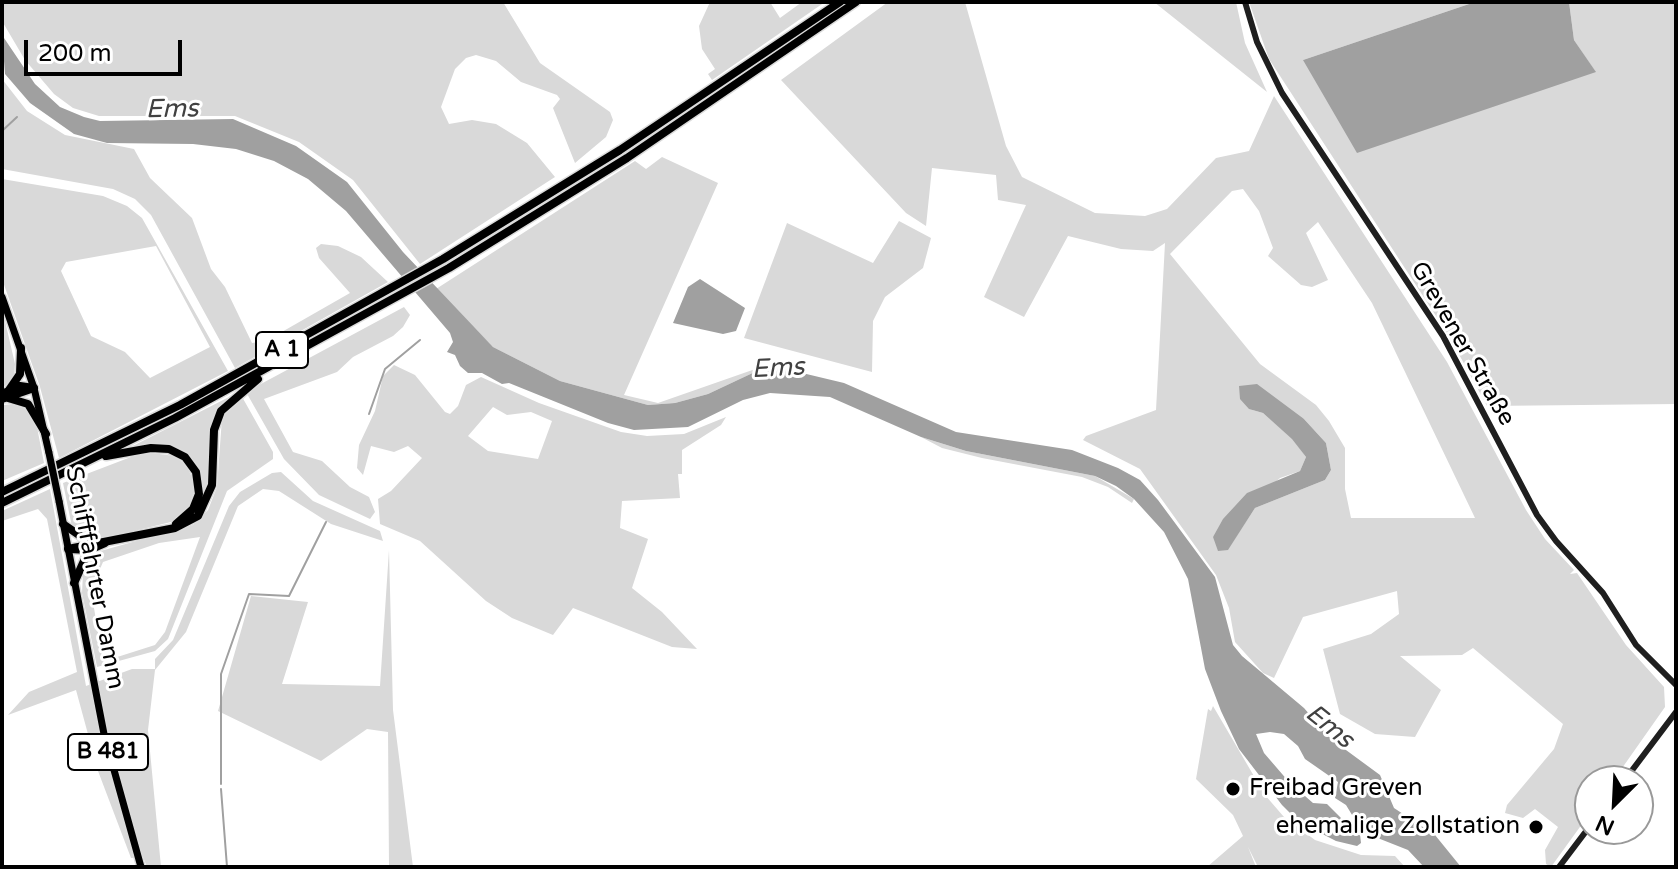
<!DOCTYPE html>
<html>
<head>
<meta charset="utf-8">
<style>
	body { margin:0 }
	#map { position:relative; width:1678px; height:869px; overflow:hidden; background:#fff; font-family:"Varela Round",sans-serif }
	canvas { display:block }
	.frame { position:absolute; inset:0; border:4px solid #000; pointer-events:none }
	.north { position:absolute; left:1574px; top:765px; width:80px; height:80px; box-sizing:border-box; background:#fff; border:2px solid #999; border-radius:50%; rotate:204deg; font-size:22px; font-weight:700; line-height:32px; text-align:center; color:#000 }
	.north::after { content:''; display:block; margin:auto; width:28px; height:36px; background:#000; clip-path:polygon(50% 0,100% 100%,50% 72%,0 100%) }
	.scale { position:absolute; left:24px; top:40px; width:158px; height:36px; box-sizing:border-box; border:4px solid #000; border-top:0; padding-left:10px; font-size:24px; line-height:28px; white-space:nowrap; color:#000; -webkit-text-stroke:6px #fff; paint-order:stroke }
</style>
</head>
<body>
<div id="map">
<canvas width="1678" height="869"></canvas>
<div class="frame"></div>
<div class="north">N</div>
<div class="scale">200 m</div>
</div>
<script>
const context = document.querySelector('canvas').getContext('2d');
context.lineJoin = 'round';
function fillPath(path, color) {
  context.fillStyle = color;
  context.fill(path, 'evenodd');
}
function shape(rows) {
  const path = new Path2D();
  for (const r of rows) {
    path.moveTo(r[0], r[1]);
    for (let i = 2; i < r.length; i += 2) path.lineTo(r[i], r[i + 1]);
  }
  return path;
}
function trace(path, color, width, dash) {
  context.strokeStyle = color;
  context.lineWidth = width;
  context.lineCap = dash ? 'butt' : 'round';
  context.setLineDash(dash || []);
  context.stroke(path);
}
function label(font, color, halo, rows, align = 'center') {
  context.font = font + ' "Varela Round",sans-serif';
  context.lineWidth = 6;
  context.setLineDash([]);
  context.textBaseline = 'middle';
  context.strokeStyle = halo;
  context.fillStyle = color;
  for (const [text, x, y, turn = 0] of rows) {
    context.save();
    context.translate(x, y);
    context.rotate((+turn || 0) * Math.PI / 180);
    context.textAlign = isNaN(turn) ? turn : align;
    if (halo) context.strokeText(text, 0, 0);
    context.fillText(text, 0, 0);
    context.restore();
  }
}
fillPath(shape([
	[2,2,503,2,540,63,610,112,613,120,606,137,575,163,553,108,560,99,557,95,521,82,496,61,476,55,466,58,455,69,441,107,449,124,472,120,496,124,527,143,555,177,420,264,353,180,299,142,235,116,99,116,73,108,54,94,25,60,2,21],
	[710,2,770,2,780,18,802,2,825,2,712,80,708,74,715,69,702,49,699,26],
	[888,2,965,2,1006,146,1022,177,1095,213,1145,216,1167,209,1216,158,1249,151,1274,96,1447,362,1526,510,1545,539,1574,570,1570,574,1577,573,1626,645,1664,687,1665,707,1613,781,1590,781,1590,813,1551,867,1546,864,1545,850,1558,827,1535,809,1523,818,1505,813,1507,805,1554,749,1563,724,1473,648,1462,655,1400,656,1441,690,1415,737,1375,734,1340,714,1323,649,1371,634,1399,614,1397,591,1303,617,1274,678,1263,673,1235,642,1229,608,1216,575,1140,469,1083,440,1086,436,1156,410,1165,243,1153,251,1121,249,1068,236,1024,317,984,297,1026,205,998,200,996,175,932,168,926,226,906,213,781,80],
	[1243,189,1259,211,1273,248,1268,256,1301,285,1312,287,1328,280,1306,233,1318,222,1372,303,1475,518,1351,518,1345,489,1345,448,1329,421,1316,405,1260,364,1170,254,1232,191],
	[1249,409,1304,419,1326,443,1331,470,1325,480,1255,508,1228,549,1213,537,1280,478,1300,471,1306,457,1293,439,1263,413],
	[1154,2,1236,2,1245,43,1267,92],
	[1249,2,1475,2,1303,60,1595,71,1574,40,1569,2,1676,2,1676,404,1487,406,1449,336,1269,59],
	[2,79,27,111,65,135,134,149,150,178,192,218,211,269,225,287,252,343,266,341,350,293,319,258,316,248,321,244,338,246,361,257,388,282,235,368,151,215,135,199,113,189,2,169],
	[662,157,718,183,624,395,658,403,761,367,801,370,802,375,759,370,708,394,675,403,648,405,560,381,493,347,436,289,635,161,646,169],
	[2,179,103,196,127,206,142,218,228,371,59,458,40,387,2,279],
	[156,246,210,347,150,378,125,352,91,336,61,271,66,262],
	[899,221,931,238,923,268,885,297,873,321,872,372,744,338,787,223,873,263],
	[404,307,410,315,403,327,393,336,353,357,337,372,264,399,293,452,322,461,350,487,369,497,375,512,370,519,319,495,284,459,246,392],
	[2,308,15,364,14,376,2,389],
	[394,365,415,375,445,412,450,414,458,406,466,385,481,377,539,403,621,432,647,436,684,434,726,417,721,425,682,450,682,474,678,474,680,498,622,501,620,528,648,539,632,588,662,612,697,649,672,647,573,608,553,635,512,618,486,601,420,541,380,524,378,499,391,491,422,458,408,446,394,452,371,446,363,475,357,468,359,445,375,411,383,376],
	[493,407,507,415,531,412,552,421,538,459,488,451,468,436],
	[241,395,273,452,273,459,227,491,168,639,155,651,97,667,82,593,83,573,90,554,193,525,208,510,217,487,222,418],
	[200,537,165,632,155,645,111,659,102,656,91,590,103,562,159,543],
	[229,397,218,412,211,481,203,507,186,521,201,485,179,450,119,453],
	[14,404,28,410,36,422,44,463,2,481,2,405],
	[921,437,966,451,1095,476,1134,499,1132,503,1108,487,1082,477,982,458,942,448],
	[144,452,175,456,187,466,196,487,188,509,171,522,105,538,86,536,72,527,63,483],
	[281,472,313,501,380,531,383,541,331,524,279,491,263,489,238,506,186,632,155,670,148,730,161,867,147,867,143,857,131,858,98,771,76,690,8,715,29,692,77,672,47,519,38,509,2,521,2,511,50,489,86,686,132,669,155,669,155,659,173,640,229,506,240,492,272,473],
	[389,550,393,710,413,867,389,867,388,732,367,729,321,761,218,711,251,596,308,602,282,684,380,686],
	[1213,706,1265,795,1284,817,1315,840,1361,855,1395,856,1405,867,1258,867,1248,847,1256,867,1207,867,1243,836,1233,815,1196,779,1208,709,1211,711]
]), '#d9d9d9');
fillPath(shape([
	[1475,2,1569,2,1574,40,1596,72,1357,153,1303,60],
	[2,35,35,84,60,107,84,117,100,121,233,119,296,146,347,182,403,252,493,347,560,381,648,405,675,403,708,394,759,370,798,372,844,383,956,432,1072,450,1118,468,1140,480,1158,500,1215,577,1233,645,1242,656,1304,708,1331,739,1380,775,1394,808,1435,835,1461,867,1424,867,1408,850,1365,833,1360,834,1361,843,1357,846,1336,841,1299,822,1282,805,1239,749,1221,711,1205,669,1188,579,1164,532,1134,499,1116,486,1095,476,966,451,921,437,830,397,770,393,743,400,688,427,634,430,608,423,509,383,502,384,482,373,468,373,460,366,455,355,447,352,453,342,450,333,346,211,308,179,274,161,236,149,193,144,107,143,74,134,30,103,5,74],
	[1270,732,1284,734,1298,746,1305,759,1338,782,1335,798,1346,805,1360,828,1356,830,1347,824,1327,804,1313,803,1289,782,1264,753,1256,734],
	[700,279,745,308,736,331,723,334,673,323,688,287],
	[1257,384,1304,419,1326,443,1331,470,1325,480,1255,508,1228,550,1218,551,1213,537,1223,519,1247,493,1300,471,1306,457,1292,439,1263,413,1249,409,1240,399,1239,386]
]), '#a0a0a0');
trace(shape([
	[2,131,17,117],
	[369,414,385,369,420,340],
	[221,784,221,674,249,594,289,596,326,522],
	[221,789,227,867]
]), '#a0a0a0', 2);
const primary = shape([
	[2,297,34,388,49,453],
	[59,501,104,734,141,867]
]);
const highway = shape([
	[9,390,20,374,21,348],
	[2,394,20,386,34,388],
	[8,398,28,404,46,434],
	[2,399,34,388],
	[106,456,151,448,169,449,185,457,196,472,199,494,193,509,176,524],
	[2,492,180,405,443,259,620,150,840,2],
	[2,503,175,418,449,268,627,158,856,2],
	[63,524,89,542],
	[68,549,175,528,198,516,212,485,214,430,221,411,258,379],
	[69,549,89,550,105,543],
	[74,583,89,550]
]);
trace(primary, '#dbdbdb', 10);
trace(highway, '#dbdbdb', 11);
trace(shape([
	[1245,2,1257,42,1282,93,1443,336,1537,515,1556,541,1603,593,1636,645,1676,685],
	[1624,781,1676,712],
	[1559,867,1590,826]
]), '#1f1f1f', 6);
trace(primary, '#000', 7);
trace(highway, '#000', 8);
const primaryBridge = shape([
	[49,453,59,501]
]);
trace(primaryBridge, '#dbdbdb', 10, []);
trace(primaryBridge, '#000', 7);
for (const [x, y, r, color] of [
	[1233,789,8,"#000"],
	[1536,827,8,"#000"]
]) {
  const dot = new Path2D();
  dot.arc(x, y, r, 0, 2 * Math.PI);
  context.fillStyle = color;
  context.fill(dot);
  trace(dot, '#fff', 3);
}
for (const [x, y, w] of [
	[282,350,52],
	[108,752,80]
]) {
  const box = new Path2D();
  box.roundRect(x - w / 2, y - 18, w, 36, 6);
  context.fillStyle = '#fff';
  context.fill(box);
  trace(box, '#000', 2);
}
label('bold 22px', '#000', null, [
	["A 1",282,350],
	["B 481",108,752]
]);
label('24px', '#000', '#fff', [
	["Grevener Straße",1462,344,60],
	["Schifffahrter Damm",94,578,79]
]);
label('24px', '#000', '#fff', [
	["Freibad Greven",1249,789],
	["ehemalige Zollstation",1520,827,"right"]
], 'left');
label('italic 26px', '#414141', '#fff', [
	["Ems",172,110,-1],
	["Ems",778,369,-3],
	["Ems",1329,727,39]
]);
</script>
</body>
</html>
